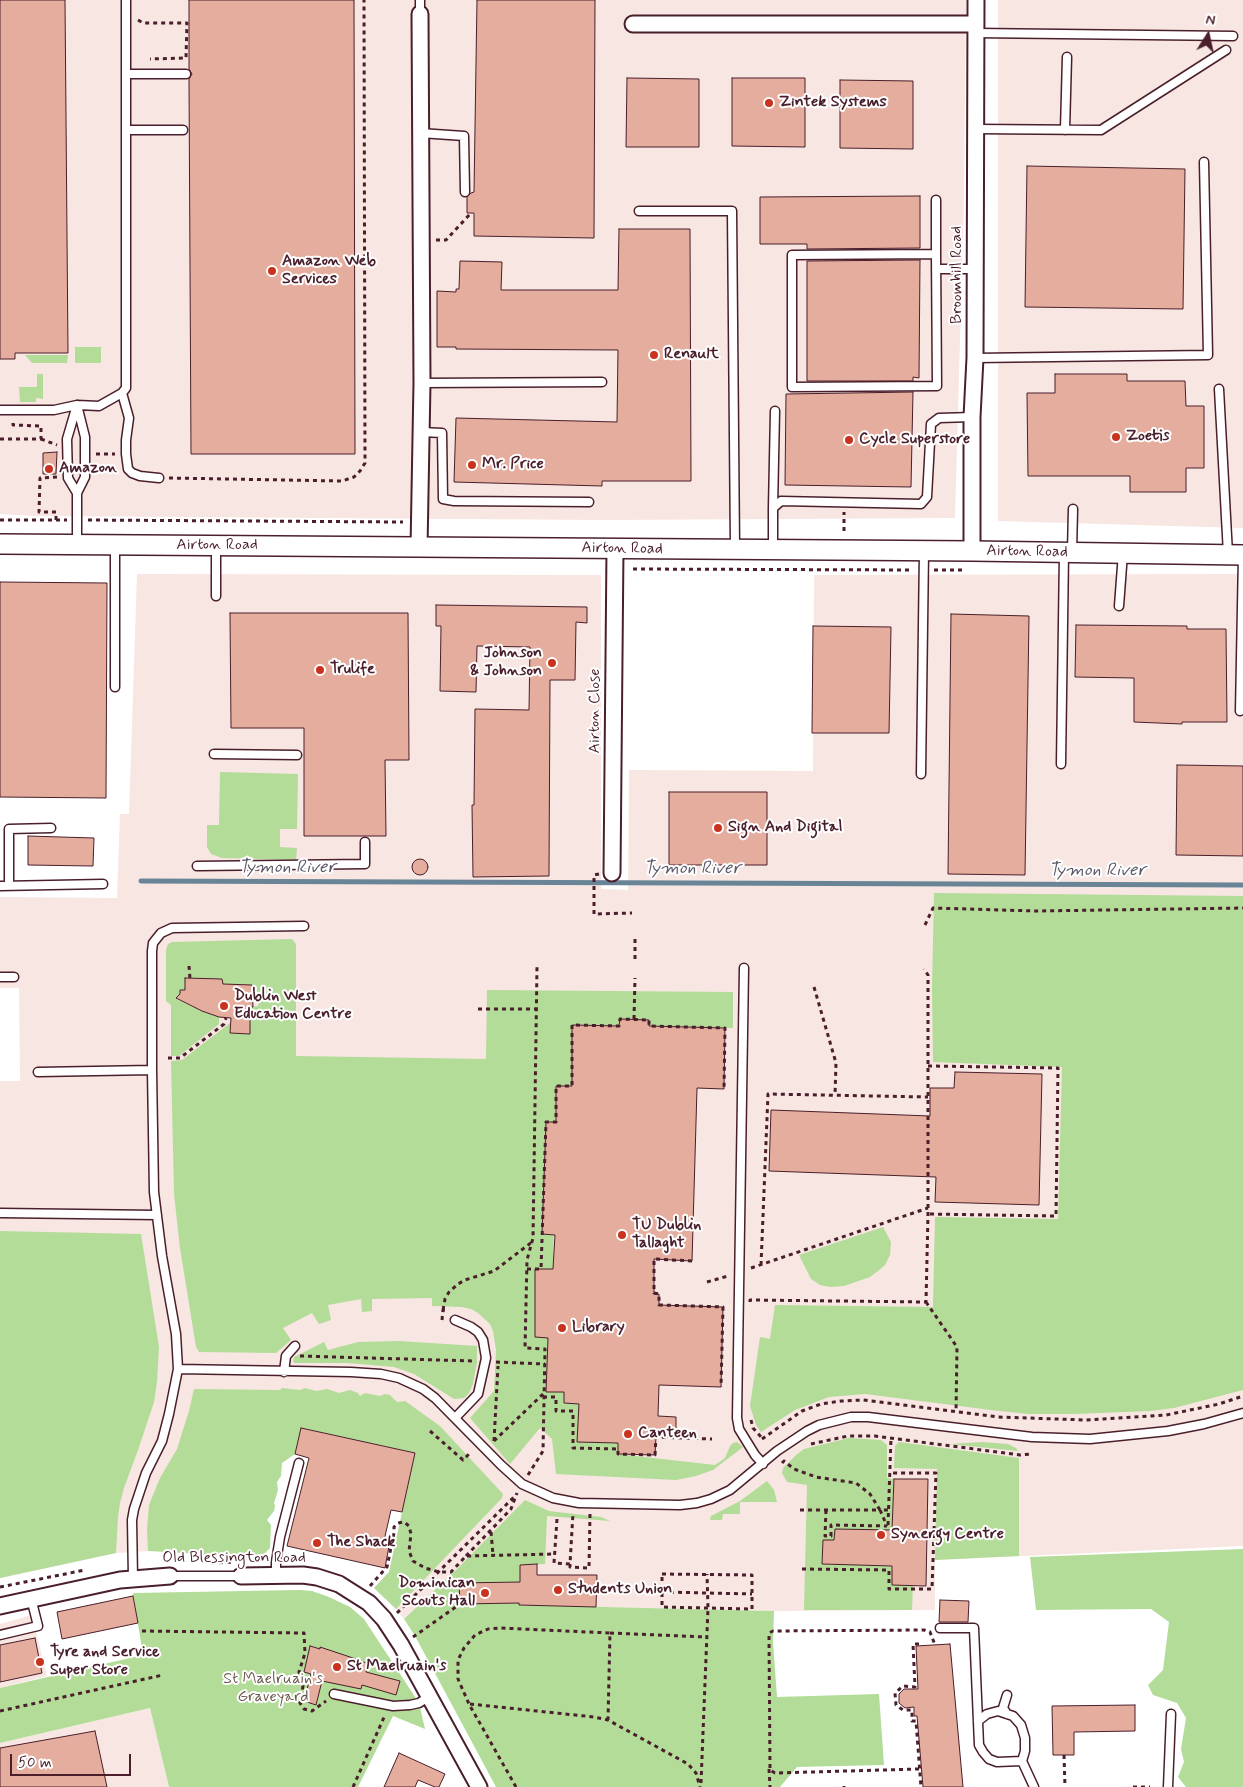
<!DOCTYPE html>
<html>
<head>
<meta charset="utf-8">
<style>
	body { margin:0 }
	#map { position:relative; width:1243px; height:1787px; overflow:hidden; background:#fff; font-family:Mynerve,sans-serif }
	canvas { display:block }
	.north { position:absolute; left:1183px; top:10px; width:50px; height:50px; -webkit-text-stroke:4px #fff; paint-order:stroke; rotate:10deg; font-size:14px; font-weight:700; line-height:20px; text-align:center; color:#4a1f2b }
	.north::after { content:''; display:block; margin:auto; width:18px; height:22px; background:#4a1f2b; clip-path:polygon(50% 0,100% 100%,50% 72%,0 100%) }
	.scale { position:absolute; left:10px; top:1754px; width:121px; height:22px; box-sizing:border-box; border:2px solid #4a1f2b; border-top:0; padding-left:6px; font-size:15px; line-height:18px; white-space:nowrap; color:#4a1f2b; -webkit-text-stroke:4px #fff; paint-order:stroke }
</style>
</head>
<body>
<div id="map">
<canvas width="1243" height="1787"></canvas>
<div class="north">N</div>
<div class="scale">50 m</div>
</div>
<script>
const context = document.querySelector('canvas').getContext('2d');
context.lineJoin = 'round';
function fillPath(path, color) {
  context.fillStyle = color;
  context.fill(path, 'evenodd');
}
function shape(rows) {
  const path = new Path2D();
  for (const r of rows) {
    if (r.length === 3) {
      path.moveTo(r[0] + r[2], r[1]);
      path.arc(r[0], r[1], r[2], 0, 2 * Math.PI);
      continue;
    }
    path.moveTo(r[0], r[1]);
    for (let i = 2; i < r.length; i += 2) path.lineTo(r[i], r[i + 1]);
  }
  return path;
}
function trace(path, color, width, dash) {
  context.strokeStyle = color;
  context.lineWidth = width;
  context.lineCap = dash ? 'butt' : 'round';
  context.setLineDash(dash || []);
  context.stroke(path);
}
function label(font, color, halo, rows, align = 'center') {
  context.font = font + ' Mynerve,sans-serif';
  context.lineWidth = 4;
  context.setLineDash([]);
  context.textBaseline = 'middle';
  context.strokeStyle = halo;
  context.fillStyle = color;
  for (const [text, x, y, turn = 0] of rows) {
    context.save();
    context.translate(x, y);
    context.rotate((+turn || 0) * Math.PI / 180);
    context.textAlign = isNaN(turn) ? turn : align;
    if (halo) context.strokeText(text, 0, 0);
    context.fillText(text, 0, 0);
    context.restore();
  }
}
fillPath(shape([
	[0,0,966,0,964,197,955,518,605,520,35,516,0,514],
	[998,0,1243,0,1243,528,998,521],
	[137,574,601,575,601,889,628,890,629,770,813,771,814,575,1243,574,1243,1546,935,1560,935,1610,774,1611,519,1605,460,1566,404,1619,396,1609,374,1588,389,1572,415,1453,285,1390,148,1551,116,1553,0,1578,0,1081,20,1081,19,988,0,988,0,897,117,898,120,814,129,814],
	[32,1615,47,1676,0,1688,0,1624],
	[150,1708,169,1787,0,1787,0,1743]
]), '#f7e6e2');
fillPath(shape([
	[75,347,101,347,101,363,75,363],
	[25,355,68,355,67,363,32,363],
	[37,374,43,374,43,399,36,398,36,402,20,402,19,387,37,387],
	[220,772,298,774,297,829,280,829,280,847,297,848,296,860,222,858,211,854,207,847,207,825,219,825],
	[934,893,1243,896,1243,1390,1174,1408,1150,1411,1074,1414,1028,1414,991,1410,865,1394,829,1397,795,1410,761,1432,756,1425,750,1406,760,1337,770,1339,775,1305,933,1307,935,1217,1058,1219,1062,1067,933,1062,932,989],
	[292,939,296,944,296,1056,486,1059,487,990,733,992,733,1028,649,1026,649,1020,620,1019,619,1026,572,1025,572,1086,556,1086,553,1269,535,1269,535,1337,567,1338,547,1392,564,1392,564,1403,579,1404,578,1442,618,1443,618,1454,715,1465,725,1458,730,1446,733,1443,737,1442,743,1447,713,1470,696,1476,676,1480,556,1474,552,1439,540,1428,510,1464,470,1418,494,1391,496,1350,493,1331,490,1324,478,1313,471,1309,462,1307,432,1306,432,1298,372,1299,372,1311,362,1312,361,1299,328,1305,331,1320,319,1324,312,1313,283,1328,291,1340,276,1353,199,1352,196,1347,180,1248,174,1194,171,1061,182,1060,230,1023,230,1033,250,1033,250,1007,258,1006,259,1000,253,1000,252,985,223,984,222,979,185,979,185,990,181,990,181,997,178,996,176,999,202,1011,219,1017,219,1024,179,1056,171,1056,171,1005,166,1001,166,950,168,944,172,942],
	[883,1227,891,1242,890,1255,885,1265,878,1271,870,1277,844,1286,830,1287,820,1285,811,1279,799,1255],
	[0,1231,141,1234,159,1347,157,1382,154,1402,138,1450,124,1488,120,1503,118,1517,116,1553,0,1578],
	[399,1341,477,1346,477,1362,473,1384,469,1393,464,1398,454,1399,414,1374,394,1367,347,1363,295,1363,293,1362,294,1357,324,1342,328,1350,358,1342],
	[282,1388,300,1390,305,1388,316,1391,327,1389,339,1393,350,1390,358,1393,360,1396,365,1393,380,1396,385,1394,390,1395,397,1402,405,1401,440,1426,503,1494,502,1498,396,1609,374,1588,389,1572,415,1453,301,1428,295,1454,282,1463,281,1476,277,1482,278,1490,274,1503,275,1506,274,1511,267,1520,271,1525,270,1548,264,1554,257,1557,148,1551,147,1529,149,1505,160,1478,177,1449,189,1411,194,1389,280,1390],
	[849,1438,881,1440,887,1445,887,1478,894,1479,892,1530,835,1529,834,1540,823,1540,822,1564,892,1566,913,1585,912,1610,804,1610,807,1485,787,1482,782,1473,783,1468,796,1455,804,1449],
	[899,1442,1019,1458,1019,1556,935,1560,937,1469,894,1468,895,1446],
	[982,1442,1008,1444,1016,1448,1018,1451,949,1444],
	[767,1481,774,1490,777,1502,740,1502,740,1514,723,1514,722,1520,710,1520,711,1516,740,1501],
	[525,1500,549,1511,601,1517,610,1521,547,1516,545,1564,520,1565,520,1605,774,1611,773,1642,777,1697,879,1694,884,1765,797,1767,780,1787,496,1787,415,1636,404,1619,460,1566],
	[1243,1549,1243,1787,1186,1787,1178,1777,1184,1762,1181,1749,1186,1718,1177,1703,1153,1695,1148,1685,1163,1670,1169,1622,1151,1609,1036,1610,1030,1557],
	[300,1590,312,1591,329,1597,350,1607,364,1619,419,1703,425,1729,393,1716,358,1787,169,1787,150,1708,0,1743,0,1688,143,1655,133,1593]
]), '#b3dc98');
trace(shape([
	[141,881,1243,885]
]), '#698496', 5);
const building = shape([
	[0,0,65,0,68,353,15,353,15,359,0,359,0,0],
	[189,0,354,0,355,454,191,454,189,79,192,74,189,69,189,0],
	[477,0,595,0,594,238,474,236,474,213,467,213,467,197,471,193,474,192,477,0],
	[627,78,699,79,699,147,626,147,627,78],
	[732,78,805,78,805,147,732,146,732,78],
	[840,80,913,81,913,149,840,148,840,80],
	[1027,166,1185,169,1183,309,1025,307,1027,166],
	[920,196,920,248,807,249,807,244,760,244,760,197,920,196],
	[619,229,690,229,691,481,602,481,602,486,454,482,456,418,617,422,618,350,456,349,456,347,437,347,437,291,456,292,456,289,459,289,460,261,502,262,501,290,618,290,619,229],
	[920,260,919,378,913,377,913,381,807,381,807,261,920,260],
	[1055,374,1127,374,1127,381,1185,381,1186,406,1204,406,1204,468,1186,468,1186,492,1130,492,1130,476,1028,476,1027,393,1055,393,1055,374],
	[913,392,911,487,785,485,786,394,913,392],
	[57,452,56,474,43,474,43,453,57,452],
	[0,582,107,583,106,798,0,797,0,582],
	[436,605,587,607,587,623,576,622,575,680,550,680,549,876,473,877,472,805,474,805,475,709,529,710,530,647,477,646,476,692,440,691,441,626,436,626,436,605],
	[230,613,408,613,409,760,385,760,386,836,304,836,304,728,231,728,230,613],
	[951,614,1029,616,1025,875,948,874,951,614],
	[1076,625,1187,626,1187,629,1226,629,1227,722,1182,722,1182,724,1134,722,1134,678,1075,677,1076,625],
	[813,626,891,627,889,733,812,733,813,626],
	[1177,765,1243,766,1243,856,1176,855,1177,765],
	[669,792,767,792,767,865,669,865,669,792],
	[28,836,94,838,93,866,28,865,28,836],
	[420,867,8],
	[185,978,222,979,223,984,252,985,253,1007,250,1007,250,1034,230,1033,231,1018,219,1017,202,1011,176,998,180,994,180,990,185,990,185,978],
	[620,1019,649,1020,649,1026,725,1028,724,1089,697,1088,692,1261,654,1259,654,1294,659,1294,659,1305,723,1307,721,1387,659,1385,658,1416,676,1417,676,1437,656,1437,655,1455,618,1454,618,1443,577,1442,579,1404,564,1403,564,1392,546,1392,548,1338,535,1337,535,1269,553,1269,555,1235,542,1234,546,1122,556,1122,556,1086,572,1086,572,1025,619,1026,620,1019],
	[955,1072,1042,1074,1039,1205,935,1202,936,1177,769,1171,771,1110,930,1116,930,1088,954,1088,955,1072],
	[301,1428,415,1453,402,1512,391,1510,383,1545,389,1546,385,1568,287,1546,309,1458,295,1454,301,1428],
	[894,1479,928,1479,926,1586,892,1585,892,1566,822,1564,823,1540,834,1540,835,1529,892,1530,894,1479],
	[537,1564,537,1575,597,1575,596,1607,519,1605,519,1603,460,1604,459,1583,520,1582,520,1565,537,1564],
	[133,1596,138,1623,62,1639,57,1612,133,1596],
	[940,1600,969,1601,968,1622,939,1622,940,1600],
	[35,1638,42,1673,0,1682,0,1645,35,1638],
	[950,1644,963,1787,923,1787,917,1716,914,1716,914,1707,905,1708,899,1703,899,1694,904,1689,918,1689,916,1646,950,1644],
	[310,1646,320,1649,320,1647,359,1660,368,1664,366,1672,400,1681,396,1695,362,1685,361,1689,322,1681,316,1705,304,1701,311,1674,304,1672,310,1646],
	[1135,1705,1135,1731,1074,1732,1074,1755,1053,1755,1052,1706,1135,1705],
	[95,1731,107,1787,0,1787,0,1748,95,1731],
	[399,1753,445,1774,439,1787,435,1787,418,1780,415,1787,384,1787,399,1753]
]);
fillPath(building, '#e5ad9d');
trace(building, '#4a1f2b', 1);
const service = shape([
	[126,0,126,388,122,393,129,418,126,440,126,454,128,469,132,473,140,476,159,478],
	[420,0,420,14],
	[975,33,1233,36],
	[126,74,186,74],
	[975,129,1101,130,1226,50],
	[126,130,183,130],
	[1065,130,1067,57],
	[420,133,464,136,465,192],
	[936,200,936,254,937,386,792,387,792,255,936,254],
	[639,211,732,211,735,548],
	[936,269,975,269],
	[975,358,1208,355,1204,162],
	[422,383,602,382],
	[1219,389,1228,554],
	[77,405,85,437,85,477,77,493,68,478,67,439,77,405],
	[0,410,54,410,77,405,99,406,122,393],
	[421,432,442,433,443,499,454,501,589,502],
	[77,493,77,545],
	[773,508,775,411],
	[773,549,773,508,781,501,921,504,927,497,931,424,939,418,972,417],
	[1072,552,1073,509],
	[216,596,216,546],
	[1119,606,1123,553],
	[115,687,115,546],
	[1240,711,1243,555],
	[214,754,297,755],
	[1061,764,1064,553],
	[921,774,924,551],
	[197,866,365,864,365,842],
	[0,886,103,884],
	[9,886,9,829,51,828],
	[744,968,737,1418,739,1429,755,1455,763,1464],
	[0,977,14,977],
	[38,1072,152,1070],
	[0,1213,157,1215],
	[455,1320,471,1327,478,1332,483,1340,486,1358,478,1394,456,1417],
	[178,1369,351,1372,381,1374,399,1378,423,1389,435,1398,501,1465,522,1484,553,1498,579,1503,680,1505,697,1503,711,1499,730,1490,777,1451,807,1431,819,1425,851,1417,868,1417,1032,1437,1090,1439,1168,1431,1204,1424,1243,1413],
	[284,1372,286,1356,295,1346],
	[276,1575,276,1562,280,1537,299,1463],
	[170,1576,241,1576],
	[133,1578,132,1520,134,1509,146,1473,162,1441,169,1414,178,1369,176,1334,162,1256,154,1192,152,1070,152,951,153,943,161,933,172,928,304,926],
	[940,1628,974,1628,979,1745,983,1752,989,1759,997,1762,1022,1761],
	[0,1635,38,1626,31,1598],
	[334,1694,393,1706,410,1705,419,1703,430,1696],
	[1007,1695,1003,1708,1007,1714],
	[978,1721,987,1714,998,1711,1013,1716,1021,1725,1025,1738,1025,1751,1022,1761,1034,1787],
	[1168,1787,1171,1714]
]);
const minor = shape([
	[633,24,975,24],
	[419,548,422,383,420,14],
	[972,551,972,417,975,358,976,0],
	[612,873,615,549],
	[241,1576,303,1575,317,1577,339,1584,369,1603,384,1619,401,1645,479,1787],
	[0,1606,120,1580,170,1576]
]);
const tertiary = shape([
	[0,544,972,551,1243,555]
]);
trace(service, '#4a1f2b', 11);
trace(minor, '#4a1f2b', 19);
trace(tertiary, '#4a1f2b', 22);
trace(shape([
	[138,20,143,23,187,23,186,58,150,59],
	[436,240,446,240,471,213],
	[0,439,41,439,41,426,13,425,13,421],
	[41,439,57,445],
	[96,454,115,454],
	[169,478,342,481,354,477,360,471,365,463,364,0],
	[0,520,67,520],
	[56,520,56,512,39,512,40,478,57,477],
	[88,520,403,522],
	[844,531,844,512],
	[633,569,913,570],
	[934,570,963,570],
	[599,874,594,875,594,914,632,913],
	[925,925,933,908,1035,911,1243,908],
	[635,959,635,936],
	[189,966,190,979],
	[814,987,836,1063,835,1095],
	[478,1009,537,1009],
	[634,1019,635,978],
	[168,1058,180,1058,224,1024,226,1018],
	[928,1066,1058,1068,1056,1216,928,1214],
	[692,1261,654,1259,654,1293,659,1294,659,1305,723,1307,721,1387],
	[761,1265,768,1094,928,1097],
	[751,1268,928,1208],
	[527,1269,541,1269,546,1122,556,1122,556,1086,572,1086,572,1025,619,1026,620,1019,649,1020,649,1026,725,1028,724,1089],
	[707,1282,728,1276],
	[750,1302,750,1300,926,1302,928,1214,928,975,924,969],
	[926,1302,957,1347,956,1412],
	[443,1310,445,1299,449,1292,458,1284,465,1280,494,1271,532,1242],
	[442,1320,443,1310,449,1310],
	[300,1356,474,1361],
	[496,1362,545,1364],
	[543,1397,556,1397,556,1411,573,1411,573,1448,618,1449,618,1454,655,1455,656,1437,712,1439],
	[751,1420,753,1428,762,1438],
	[430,1431,463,1460,470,1453],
	[762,1439,802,1411,821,1404,841,1401,863,1400,998,1417,1086,1420,1166,1415,1219,1404,1243,1396],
	[494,1441,498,1366],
	[494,1441,543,1394],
	[811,1444,848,1436,875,1436,1020,1455,1031,1454],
	[782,1463,784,1461,794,1469,816,1477,856,1483,870,1494,880,1510,888,1510],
	[528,1475,543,1451,545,1349,525,1348,527,1260,533,1238,537,967],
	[800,1510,880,1510,887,1526],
	[826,1510,825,1536,831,1536,831,1525,887,1526],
	[557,1519,554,1563,570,1564,573,1513],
	[888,1525,891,1438],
	[491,1532,493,1555],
	[466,1556,511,1509,517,1493],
	[211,1563,235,1562],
	[570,1564,570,1567,589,1568,590,1514],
	[802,1569,889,1570,889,1589,932,1589,936,1473,889,1473],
	[662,1574,752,1575,752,1609,662,1607,662,1574],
	[370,1586,387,1567,394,1533,394,1527,398,1523,404,1522,409,1526,411,1534,409,1551,413,1561,425,1568,439,1572,451,1572,466,1556,555,1554],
	[0,1587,85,1570],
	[662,1592,752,1594],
	[397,1613,515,1496],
	[142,1631,304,1633,305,1653,299,1672,303,1686,300,1703,304,1709,312,1711,326,1701],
	[610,1633,706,1637],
	[413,1637,460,1604],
	[919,1644,913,1644,915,1687,903,1686,895,1693,896,1705,903,1710,912,1710,912,1721,916,1721,921,1787],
	[470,1704,594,1717,608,1720,688,1764,696,1773,700,1787],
	[0,1711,163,1675],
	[1064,1755,1065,1787],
	[769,1769,770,1787],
	[919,1769,775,1773,770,1770,769,1636,769,1633,773,1631,924,1630,930,1632,935,1645],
	[701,1783,708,1608,707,1574],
	[844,1786,844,1787],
	[353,1787,385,1715],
	[516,1787,469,1704,458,1679,458,1660,464,1648,475,1635,488,1629,500,1628,610,1633,608,1720],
	[1133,1787,1150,1787]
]), '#4a1f2b', 3, [4, 4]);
trace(service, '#fff', 8);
trace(minor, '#fff', 15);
trace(tertiary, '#fff', 19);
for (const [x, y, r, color] of [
	[769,103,5,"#c8321e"],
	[272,271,5,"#c8321e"],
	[654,355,5,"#c8321e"],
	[1116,437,5,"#c8321e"],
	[849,440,5,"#c8321e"],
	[472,465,5,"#c8321e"],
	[49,469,5,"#c8321e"],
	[552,663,5,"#c8321e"],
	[320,670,5,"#c8321e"],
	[718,828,5,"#c8321e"],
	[224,1006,5,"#c8321e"],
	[622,1235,5,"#c8321e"],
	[562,1328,5,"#c8321e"],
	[628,1434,5,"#c8321e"],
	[881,1535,5,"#c8321e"],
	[317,1543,5,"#c8321e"],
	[558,1590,5,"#c8321e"],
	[485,1593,5,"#c8321e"],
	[40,1662,5,"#c8321e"],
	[337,1667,5,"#c8321e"]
]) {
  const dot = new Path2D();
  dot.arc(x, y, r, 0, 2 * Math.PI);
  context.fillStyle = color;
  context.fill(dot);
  trace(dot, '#fff', 2);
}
label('bold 16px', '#4a1f2b', '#fff', [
	["Zintek Systems",779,103],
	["Amazon Web",282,262],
	["Services",282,280],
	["Renault",664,355],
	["Zoetis",1126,437],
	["Cycle Superstore",859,440],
	["Mr. Price",482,465],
	["Amazon",59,469],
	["Johnson",542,654,"right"],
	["& Johnson",542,672,"right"],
	["Trulife",330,670],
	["Sign And Digital",728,828],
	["Dublin West",234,997],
	["Education Centre",234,1015],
	["TU Dublin",632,1226],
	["Tallaght",632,1244],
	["Library",572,1328],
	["Canteen",638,1434],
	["Synergy Centre",891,1535],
	["The Shack",327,1543],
	["Dominican",475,1584,"right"],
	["Scouts Hall",475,1602,"right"],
	["Students Union",568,1590],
	["Tyre and Service",50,1653],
	["Super Store",50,1671],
	["St Maelruain's",347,1667]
], 'left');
label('16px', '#4a1f2b', '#fff', [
	["Broomhill Road",958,275,-90],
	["Airton Road",217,546],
	["Airton Road",622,549,1],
	["Airton Road",1027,552,1],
	["Airton Close",596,711,-90],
	["Old Blessington Road",234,1559]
]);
label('16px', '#6a584c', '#fff', [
	["St Maelruain's",273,1680],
	["Graveyard",273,1698]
]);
label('italic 18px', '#5c5a69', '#fff', [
	["Tymon River",287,868],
	["Tymon River",692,869],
	["Tymon River",1097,871]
]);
</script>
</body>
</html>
